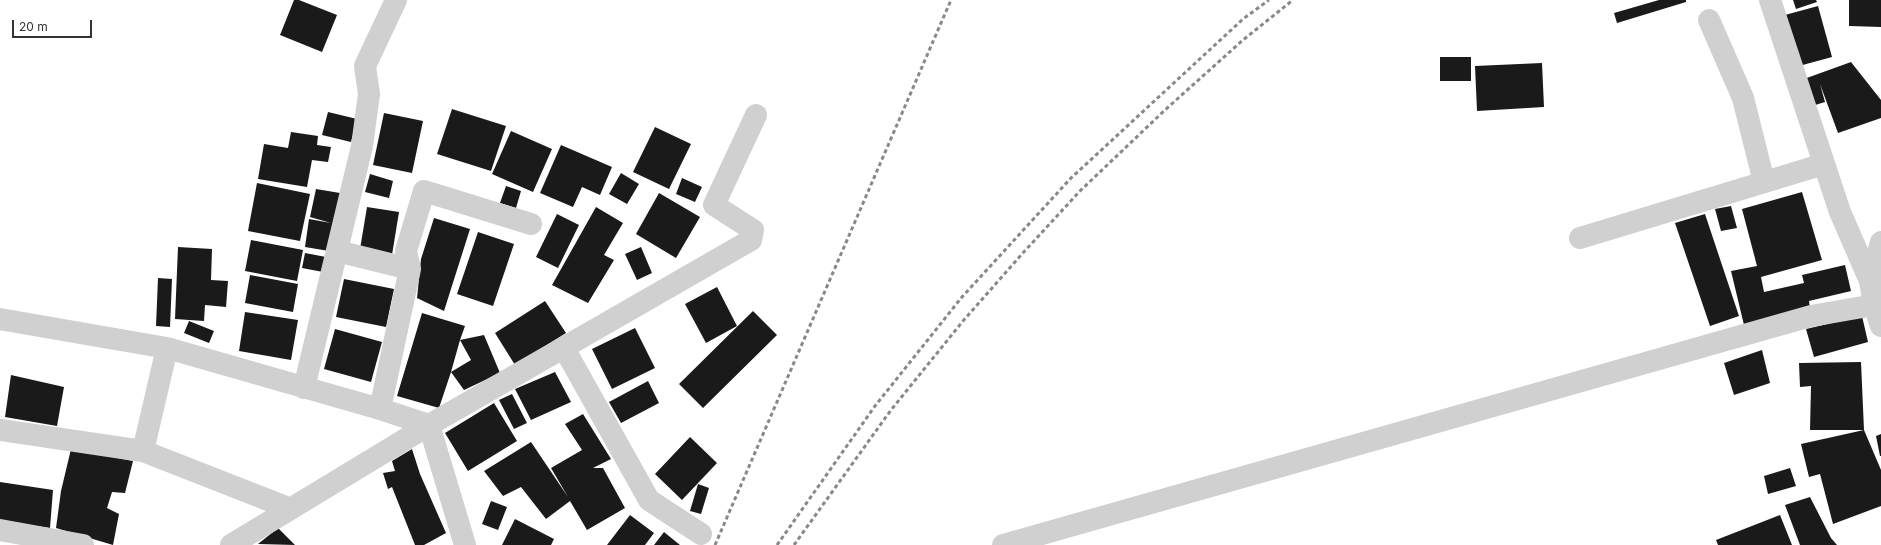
<!DOCTYPE html>
<html>
<head>
<meta charset="utf-8">
<style>
	body { margin:0 }
	#map { position:relative; width:1881px; height:545px; overflow:hidden; background:#fff; font-family:Inter,sans-serif }
	canvas { display:block }
	.scale { position:absolute; left:12px; top:20px; width:80px; height:18px; box-sizing:border-box; border:2px solid #333; border-top:0; padding-left:5px; font-size:12px; line-height:14px; white-space:nowrap; color:#333; -webkit-text-stroke:3px #fff; paint-order:stroke }
</style>
</head>
<body>
<div id="map">
<canvas width="1881" height="545"></canvas>
<div class="scale">20 m</div>
</div>
<script>
const context = document.querySelector('canvas').getContext('2d');
context.lineJoin = 'round';
function fillPath(path, color) {
  context.fillStyle = color;
  context.fill(path, 'evenodd');
}
function shape(rows) {
  const path = new Path2D();
  for (const r of rows) {
    path.moveTo(r[0], r[1]);
    for (let i = 2; i < r.length; i += 2) path.lineTo(r[i], r[i + 1]);
  }
  return path;
}
function trace(path, color, width, dash) {
  context.strokeStyle = color;
  context.lineWidth = width;
  context.lineCap = dash ? 'butt' : 'round';
  context.setLineDash(dash || []);
  context.stroke(path);
}
fillPath(shape([
	[294,0,299,0,337,15,322,52,280,35],
	[1659,0,1686,0,1686,2,1617,23,1614,13],
	[1793,0,1816,0,1817,2,1796,9],
	[1849,0,1881,0,1881,27,1849,26],
	[1818,6,1832,57,1799,66,1785,15],
	[1440,57,1471,57,1471,81,1440,81],
	[1851,62,1881,100,1881,118,1838,133,1820,84,1825,102,1812,106,1804,79],
	[1542,63,1544,107,1477,111,1475,66],
	[452,109,506,126,491,171,437,154],
	[328,112,357,119,351,142,322,135],
	[384,113,423,121,412,173,373,165],
	[655,127,691,144,669,189,633,172],
	[511,131,552,149,533,192,492,174],
	[291,132,318,136,317,145,331,147,328,162,312,160,307,187,258,179,264,144,288,148],
	[561,145,612,167,600,195,582,187,573,207,540,193],
	[621,173,639,184,627,204,609,194],
	[370,174,393,181,389,198,365,192],
	[682,178,702,187,695,202,676,194],
	[257,183,310,194,300,241,248,231],
	[506,186,521,191,516,208,500,203],
	[316,189,340,193,329,251,305,247,309,219,331,223,310,217],
	[1802,192,1822,260,1761,277,1764,292,1804,283,1802,275,1845,265,1851,291,1809,301,1810,309,1744,325,1731,271,1757,266,1742,209],
	[659,193,700,217,676,258,636,234],
	[1731,206,1737,228,1721,231,1715,209],
	[367,207,399,212,392,255,360,249],
	[596,207,623,223,604,255,614,260,588,303,552,285],
	[557,214,579,225,558,268,536,257],
	[1705,214,1739,316,1710,326,1675,223],
	[434,218,470,229,444,311,417,298,421,259],
	[478,232,514,244,493,306,457,294],
	[251,240,303,250,297,281,245,271],
	[178,247,212,249,211,280,228,281,226,307,205,305,204,321,175,319],
	[641,247,652,273,637,280,625,254],
	[305,253,326,257,323,272,302,268],
	[250,275,298,284,293,312,245,303],
	[158,278,172,279,170,327,156,326],
	[344,279,394,289,386,327,336,317],
	[717,287,737,326,706,343,685,304],
	[545,301,566,333,515,365,495,333],
	[753,311,777,335,703,408,679,384],
	[245,312,298,320,291,360,239,351],
	[422,313,465,326,460,340,451,372,471,360,460,340,484,335,500,373,464,390,451,372,439,408,397,396],
	[1862,316,1868,342,1814,357,1806,329],
	[189,321,214,331,209,343,184,333],
	[635,328,655,368,612,389,592,349],
	[335,329,382,342,371,382,324,369],
	[1762,350,1770,383,1734,395,1724,363],
	[1861,362,1864,430,1810,430,1811,386,1800,387,1799,363],
	[555,372,571,402,531,420,515,389],
	[11,375,64,387,57,426,5,417],
	[648,381,659,403,621,423,609,402],
	[512,394,527,423,514,429,499,400],
	[494,403,517,441,468,471,445,433],
	[583,414,611,459,593,468,603,468,625,508,587,530,570,501,546,519,521,487,503,496,484,471,531,442,568,497,551,468,582,450,565,424],
	[1864,430,1881,470,1881,506,1833,524,1820,474,1809,477,1801,444],
	[1881,434,1881,456,1880,456,1876,436],
	[690,437,717,463,682,500,655,474],
	[71,449,133,461,125,493,112,492,107,508,119,514,113,545,56,528,61,491],
	[412,449,420,474,446,533,424,545,415,545,392,487,388,489,383,473,395,471,392,461],
	[1790,468,1796,486,1768,494,1764,476],
	[0,482,53,490,50,528,0,521],
	[698,484,709,488,701,514,690,511],
	[1810,497,1831,538,1837,545,1800,545,1785,505],
	[491,501,507,507,498,530,482,524],
	[630,515,654,533,645,545,607,545],
	[1780,515,1792,545,1718,545,1716,540],
	[515,519,554,539,551,545,502,545],
	[278,528,295,545,258,544],
	[664,532,680,545,654,545]
]), '#1a1a1a');
trace(shape([
	[1770,0,1840,212,1870,281],
	[1709,20,1743,98,1764,182],
	[1580,238,1824,164],
	[1881,242,1870,281,1874,305,1881,326],
	[337,251,410,269,380,409],
	[410,269,406,251,424,191,531,224],
	[0,319,167,348,143,451,0,430],
	[167,348,380,409,429,425,465,545],
	[564,348,649,500,701,534],
	[304,388,362,146,369,94,365,66,396,0],
	[143,451,291,509],
	[0,530,83,545],
	[231,545,429,425,751,240,753,230,714,205,756,115],
	[1003,545,1811,316,1874,305]
]), '#d0d0d0', 22);
trace(shape([
	[715,545,951,0],
	[777,545,875,406,962,297,1071,178,1243,19,1269,0],
	[794,545,891,410,963,321,1022,254,1080,191,1165,110,1243,40,1293,0]
]), '#888', 3, [4, 3]);
</script>
</body>
</html>
